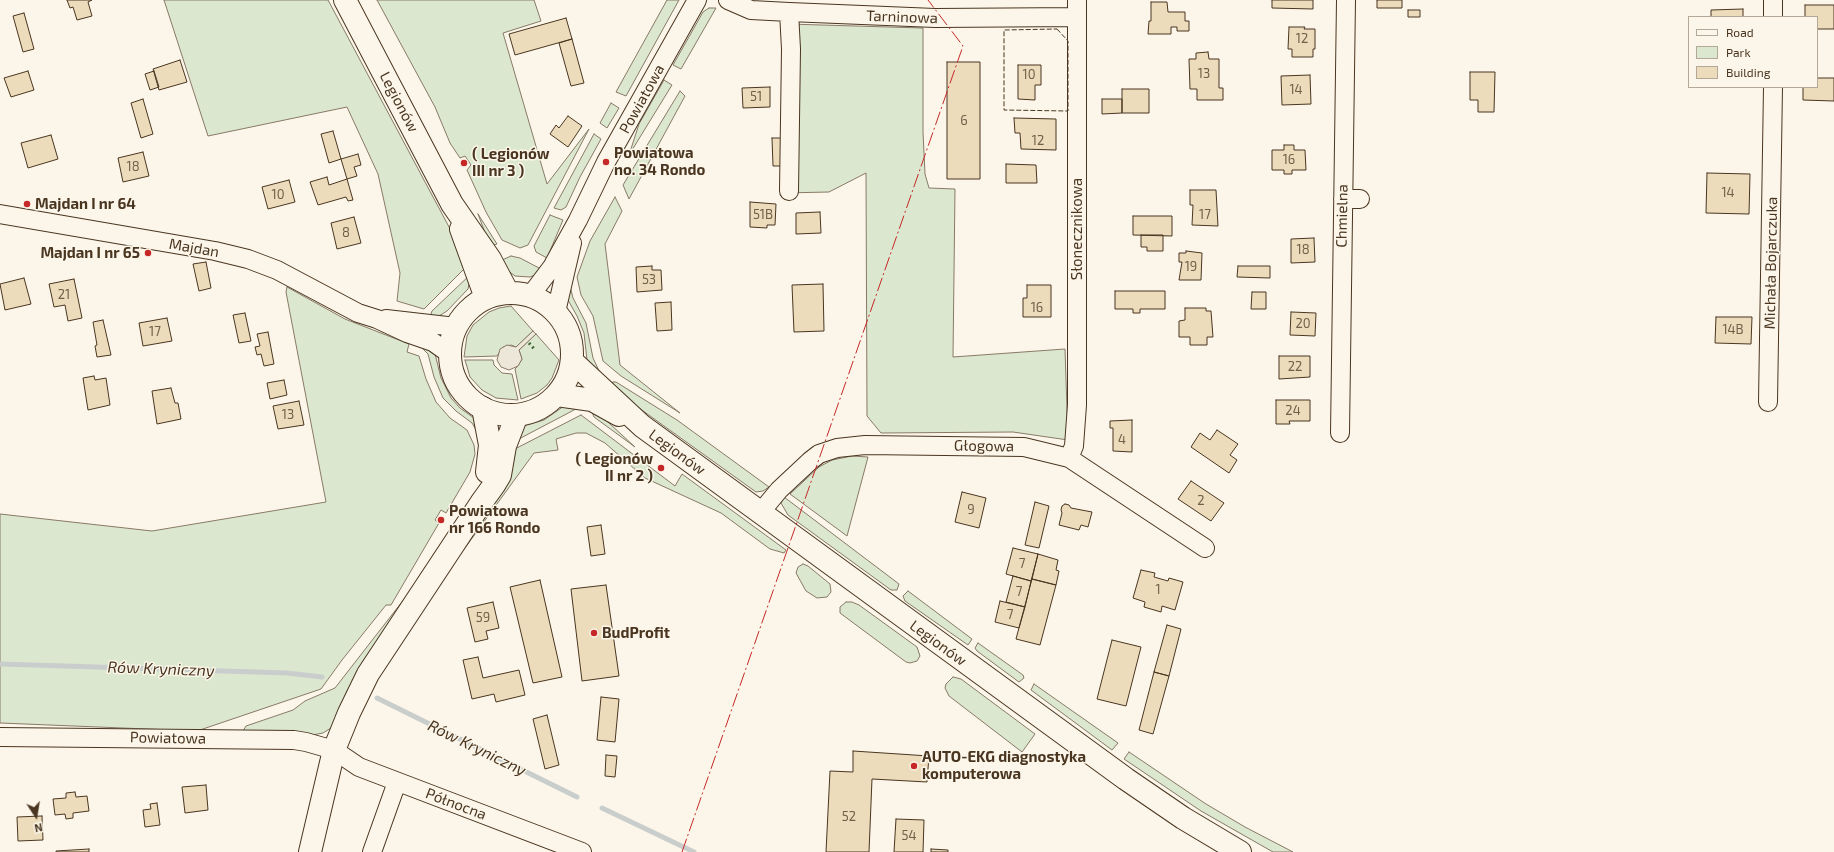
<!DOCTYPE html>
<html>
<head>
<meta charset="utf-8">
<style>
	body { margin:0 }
	#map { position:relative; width:1834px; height:852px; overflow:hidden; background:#fbf6e9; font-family:"Exo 2",sans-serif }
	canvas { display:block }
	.legend { position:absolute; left:1688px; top:16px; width:130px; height:72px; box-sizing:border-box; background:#fbf6e9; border:1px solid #b4a999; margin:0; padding:5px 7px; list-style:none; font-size:12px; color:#4a3520 }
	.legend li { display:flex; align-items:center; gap:8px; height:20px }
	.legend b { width:20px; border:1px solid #b4a999 }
	.north { position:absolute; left:16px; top:796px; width:40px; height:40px; -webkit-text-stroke:3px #fbf6e9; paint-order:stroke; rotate:168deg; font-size:11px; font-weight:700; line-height:16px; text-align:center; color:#4a3520 }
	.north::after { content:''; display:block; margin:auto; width:14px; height:18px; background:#4a3520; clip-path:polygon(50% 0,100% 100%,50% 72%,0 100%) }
</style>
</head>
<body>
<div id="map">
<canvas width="1834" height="852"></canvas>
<ul class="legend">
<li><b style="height:5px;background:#fbf6e9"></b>Road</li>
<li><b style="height:11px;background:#dce7d0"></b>Park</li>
<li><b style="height:11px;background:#ecdcbc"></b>Building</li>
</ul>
<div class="north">N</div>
</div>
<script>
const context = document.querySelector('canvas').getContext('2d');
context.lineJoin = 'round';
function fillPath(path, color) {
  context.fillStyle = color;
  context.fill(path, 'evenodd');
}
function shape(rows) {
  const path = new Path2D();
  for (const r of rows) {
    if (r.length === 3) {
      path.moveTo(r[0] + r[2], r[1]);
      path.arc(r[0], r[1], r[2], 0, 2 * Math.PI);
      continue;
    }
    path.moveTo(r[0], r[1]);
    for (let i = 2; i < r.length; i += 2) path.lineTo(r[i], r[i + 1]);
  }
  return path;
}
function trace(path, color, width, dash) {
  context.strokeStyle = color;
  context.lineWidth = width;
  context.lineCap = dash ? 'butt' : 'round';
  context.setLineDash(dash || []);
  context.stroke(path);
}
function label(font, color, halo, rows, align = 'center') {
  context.font = font + ' "Exo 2",sans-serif';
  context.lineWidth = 3;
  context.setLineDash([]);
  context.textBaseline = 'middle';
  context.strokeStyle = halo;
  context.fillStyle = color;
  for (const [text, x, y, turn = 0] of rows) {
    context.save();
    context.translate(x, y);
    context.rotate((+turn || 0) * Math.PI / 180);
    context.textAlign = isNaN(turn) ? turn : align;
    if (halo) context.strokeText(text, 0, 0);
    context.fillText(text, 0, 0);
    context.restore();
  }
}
const green = shape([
	[164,0,328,0,464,255,466,267,424,309,397,301,400,273,378,174,347,107,208,136,164,0],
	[377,0,534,0,541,21,503,33,547,184,589,129,528,245,520,248,502,240,486,212,467,170,471,165,465,156,460,158,450,143,435,107,377,0],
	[667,0,679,0,626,96,616,92,667,0],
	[709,8,716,8,681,69,673,65,703,12,709,8],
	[788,24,923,28,923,132,925,174,929,188,955,189,953,357,1065,349,1068,440,1013,432,881,433,867,416,866,173,829,192,783,193,788,24],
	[664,80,672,85,629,155,639,124,664,80],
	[680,91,685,96,629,199,623,185,680,91],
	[611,103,619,108,607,128,600,123,611,103],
	[594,134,601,139,580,177,566,207,561,210,554,208,594,134],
	[615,197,622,211,605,244,620,365,680,413,621,376,603,361,593,316,581,295,577,277,590,241,615,197],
	[478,214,497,244,490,246,478,214],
	[550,215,563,220,547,258,536,252,534,246,550,215],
	[511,256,520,258,541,269,535,275,530,277,515,276,507,270,500,261,511,256],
	[471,274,468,289,447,311,439,316,430,317,432,311,471,274],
	[569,282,573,298,586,323,593,358,601,375,589,364,587,360,584,333,577,316,568,300,569,282],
	[287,287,345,319,409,344,407,352,419,356,426,379,436,402,450,418,467,430,474,445,475,454,470,472,446,513,441,510,435,520,439,523,391,605,386,605,342,660,321,689,197,731,0,723,0,514,152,531,326,502,286,292,287,287],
	[511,306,533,331,516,347,511,345,503,347,497,356,464,357,467,336,473,325,489,312,499,308,511,306],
	[536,334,559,360,552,378,547,385,537,393,521,399,515,369,518,366,522,359,519,350,536,334],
	[423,344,435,354,441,378,451,398,460,408,474,418,479,435,472,423,456,411,443,398,434,377,428,354,422,348,423,344],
	[465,360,493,360,494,365,502,373,512,374,518,400,496,398,482,390,470,377,465,360],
	[613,382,616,382,677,420,769,487,763,491,756,492,625,398,610,386,613,382],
	[582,403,574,410,515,441,524,426,544,420,564,406,582,403],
	[592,412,597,412,635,447,594,417,592,412],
	[581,415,675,486,682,474,786,550,784,553,770,549,721,513,645,478,605,443,586,433,576,433,556,439,558,450,534,453,454,563,509,452,581,415],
	[852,456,868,457,847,536,790,494,819,467,832,460,852,456],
	[784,497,899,584,897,590,891,590,788,515,781,503,784,497],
	[803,564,808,566,830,584,831,592,827,597,817,598,806,591,796,573,798,567,803,564],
	[908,591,972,639,968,645,905,601,903,596,908,591],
	[405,598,404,605,331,728,323,733,312,735,243,731,246,726,293,710,305,701,335,688,405,598],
	[846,602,852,602,859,605,917,647,920,656,917,661,910,663,906,662,840,613,840,607,846,602],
	[978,643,1023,675,1024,678,1019,682,977,651,975,648,978,643],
	[953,677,961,679,1035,734,1022,752,949,696,945,688,946,684,953,677],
	[1034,684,1118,743,1112,750,1031,690,1034,684],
	[1129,752,1206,804,1245,827,1293,852,1273,852,1201,811,1124,759,1129,752]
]);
fillPath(green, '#dce7d0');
trace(green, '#887966', 1);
const parking = shape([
	[533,331,536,334,519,350,522,359,518,366,509,370,501,367,497,360,500,349,507,345,516,347,533,331]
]);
fillPath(parking, '#ede7d9');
trace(parking, '#887966', 1);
trace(shape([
	[0,664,287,673,322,677],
	[377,698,577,797],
	[602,808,694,852]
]), '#c9cecd', 5);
const building = shape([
	[67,0,92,0,88,2,92,16,77,20,73,7,70,8,67,0],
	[1272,0,1313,0,1313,9,1272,8,1272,0],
	[1377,0,1402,0,1402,8,1377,8,1377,0],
	[1151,2,1167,2,1168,12,1185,12,1185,21,1189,21,1189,31,1177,31,1177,27,1171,27,1171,34,1148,34,1149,21,1151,21,1151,2],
	[1805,5,1834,5,1834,29,1817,29,1817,17,1805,17,1805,5],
	[1743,9,1743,17,1711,17,1711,10,1743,9],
	[1408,10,1420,10,1420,17,1408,17,1408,10],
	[24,13,34,49,23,52,13,16,24,13],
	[566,18,572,39,515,55,509,34,566,18],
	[1289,27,1305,27,1304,29,1315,29,1315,49,1313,49,1313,57,1292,57,1292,49,1288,49,1289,27],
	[572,39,584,83,571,86,559,43,572,39],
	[1208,52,1209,59,1219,59,1219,88,1223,88,1223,100,1197,100,1197,89,1190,89,1189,59,1196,59,1196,53,1208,52],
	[180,60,187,82,159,90,153,69,180,60],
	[947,62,980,62,980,179,947,179,947,62],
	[1018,65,1041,65,1041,85,1035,85,1035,100,1018,99,1018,65],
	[28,71,34,90,11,97,4,78,28,71],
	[154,71,159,87,150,90,145,74,154,71],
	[1470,72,1495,72,1494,112,1478,112,1478,100,1470,100,1470,72],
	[1310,75,1311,104,1282,105,1281,76,1310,75],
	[1817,78,1834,78,1834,101,1803,100,1803,87,1817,87,1817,78],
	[770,87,770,107,743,108,742,88,770,87],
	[1122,89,1149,89,1149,113,1122,113,1122,89],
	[143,99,153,134,141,138,131,103,143,99],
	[1102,99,1122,99,1122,113,1102,114,1102,99],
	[568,116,582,126,568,147,550,134,556,125,559,128,568,116],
	[1014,118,1056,119,1056,150,1021,149,1020,133,1015,133,1014,118],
	[333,131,341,159,329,163,321,134,333,131],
	[51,135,58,159,28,168,21,143,51,135],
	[772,138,784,138,785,166,773,166,772,138],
	[1284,145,1294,145,1294,150,1305,150,1306,170,1292,170,1292,174,1284,174,1284,170,1272,170,1272,150,1284,150,1284,145],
	[143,152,149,176,123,182,118,158,143,152],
	[358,154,361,165,354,167,357,176,347,179,341,159,358,154],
	[1006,164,1036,165,1037,183,1006,183,1006,164],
	[1707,173,1750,174,1749,214,1706,213,1707,173],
	[327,177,329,185,347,179,353,200,348,201,346,197,318,205,310,182,327,177],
	[289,180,295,202,268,209,262,187,289,180],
	[1190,190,1216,190,1218,226,1192,225,1193,205,1190,205,1190,190],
	[750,202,776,204,775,225,767,225,767,228,750,227,750,202],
	[820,212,821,233,796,234,796,213,820,212],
	[1133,216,1172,216,1172,236,1133,235,1133,216],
	[354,217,361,243,337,249,331,223,354,217],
	[1141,235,1163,235,1163,251,1147,251,1147,247,1141,247,1141,235],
	[1314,238,1315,262,1291,263,1291,239,1314,238],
	[1186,251,1202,253,1201,280,1179,280,1182,262,1179,262,1179,253,1186,253,1186,251],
	[206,262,211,288,199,291,193,264,206,262],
	[652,266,652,270,661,270,662,290,637,292,636,267,652,266],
	[1238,266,1270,266,1270,278,1237,277,1238,266],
	[24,278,31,304,5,310,0,284,24,278],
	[74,279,82,318,68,321,65,305,54,307,49,284,74,279],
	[823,284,824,331,794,332,792,285,823,284],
	[1027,285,1051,285,1051,317,1023,317,1023,298,1027,298,1027,285],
	[1115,291,1165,291,1165,309,1140,309,1140,313,1133,313,1133,309,1115,309,1115,291],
	[1252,292,1266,292,1266,309,1251,309,1252,292],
	[671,302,672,330,657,331,655,303,671,302],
	[1185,308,1206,308,1206,311,1211,311,1213,337,1207,337,1207,345,1190,345,1190,337,1179,337,1179,321,1185,320,1185,308],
	[1291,312,1316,313,1315,336,1290,335,1291,312],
	[245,313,251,341,239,343,233,315,245,313],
	[1716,317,1752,317,1751,344,1715,343,1716,317],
	[167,318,172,341,143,346,139,323,167,318],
	[103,320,111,355,97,357,95,346,97,345,93,322,103,320],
	[268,332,274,364,264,366,261,354,257,355,255,347,260,346,257,334,268,332],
	[1279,356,1310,356,1310,377,1279,379,1279,356],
	[94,376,95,380,106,378,110,405,88,410,83,378,94,376],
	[284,380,287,395,270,399,267,383,284,380],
	[171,388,175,403,178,403,181,419,157,424,152,391,171,388],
	[1276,400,1310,400,1310,421,1289,421,1290,424,1276,424,1276,400],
	[299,401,304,425,278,429,273,406,299,401],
	[1132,420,1132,452,1113,451,1113,428,1110,428,1110,421,1132,420],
	[1217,430,1238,444,1230,455,1237,460,1229,473,1191,447,1200,433,1210,440,1217,430],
	[1191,481,1224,503,1211,521,1178,499,1191,481],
	[962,492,986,498,979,528,955,522,962,492],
	[1035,502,1049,506,1039,548,1025,545,1035,502],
	[1065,504,1069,505,1071,508,1092,512,1088,527,1081,525,1079,530,1059,525,1062,513,1061,510,1062,506,1065,504],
	[601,525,605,554,591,556,587,527,601,525],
	[1013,548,1038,554,1031,581,1006,574,1013,548],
	[1038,554,1058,560,1056,570,1059,571,1056,585,1032,579,1038,554],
	[1141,570,1155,573,1154,577,1168,581,1169,578,1183,582,1175,610,1162,606,1161,612,1144,607,1145,602,1133,598,1141,570],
	[1013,576,1031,581,1025,607,1006,602,1013,576],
	[1032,579,1056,585,1040,645,1016,639,1032,579],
	[540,580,562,677,533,683,510,587,540,580],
	[606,585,619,676,582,681,571,589,606,585],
	[1000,601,1025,607,1019,628,995,622,1000,601],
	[493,602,499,628,486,631,488,639,475,642,467,608,493,602],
	[1167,625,1181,629,1169,676,1154,672,1167,625],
	[1112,640,1141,647,1126,706,1097,699,1112,640],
	[478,657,483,678,519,670,525,695,496,702,494,694,472,699,463,660,478,657],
	[1154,672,1169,676,1153,734,1139,730,1154,672],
	[601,697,619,699,615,742,597,740,601,697],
	[547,715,559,765,545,769,533,719,547,715],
	[853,751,929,756,927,782,872,779,869,852,826,852,830,771,853,772,853,751],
	[606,755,617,756,615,777,605,776,606,755],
	[206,785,208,810,185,813,182,787,206,785],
	[75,792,76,797,87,796,89,811,73,813,73,818,66,819,65,814,55,815,53,799,66,798,66,793,75,792],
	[157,803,160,825,145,827,143,810,151,809,150,804,157,803],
	[42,816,43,840,18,841,17,817,42,816],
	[896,819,924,820,923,852,894,852,896,819],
	[89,849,89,852,56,852,56,851,89,849],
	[931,849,948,850,948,852,931,852,931,849]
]);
fillPath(building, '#ecdcbc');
trace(building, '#4a3520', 1);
const minor = shape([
	[728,0,751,10,789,12,935,18,1077,17],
	[1773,17,1773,0],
	[789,191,791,49,789,12],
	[1343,199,1360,199],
	[0,214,215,251,248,259,277,270,358,313,377,319,407,333,433,342,450,354],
	[530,296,552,267,578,220,606,162,697,0],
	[556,312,572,243],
	[386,319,456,327],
	[1768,402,1773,87],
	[1340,433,1346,0],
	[1069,458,1074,446,1077,405,1077,0],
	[760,513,779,490,810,461,819,454,837,448,865,445,1024,447,1069,458,1205,548],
	[0,737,294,740,306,742,334,750,359,767,582,852],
	[372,852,397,782]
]);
const major = shape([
	[483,408,490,445,487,472],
	[310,852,334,750,349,713,368,674,481,503,494,485,500,475,505,446,517,415]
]);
const highway = shape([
	[345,0,452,204,490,259,508,293],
	[461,229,486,298],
	[511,354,61],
	[572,361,642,426,1126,779,1183,818,1240,852],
	[557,395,592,400,619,415]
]);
trace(minor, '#4a3520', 20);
trace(major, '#4a3520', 24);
trace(highway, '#4a3520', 24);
trace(minor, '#fbf6e9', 18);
trace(major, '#fbf6e9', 22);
trace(highway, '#fbf6e9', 22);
trace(shape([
	[529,343,535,350]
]), '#436837', 3, [2, 3]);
trace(shape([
	[1057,29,1068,41,1068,111,1004,110,1004,30,1057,29]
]), '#4a3520', 1, [5, 2]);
trace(shape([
	[682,852,963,46,928,0]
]), '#c62828', 1, [14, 3, 2, 3]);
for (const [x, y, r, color] of [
	[606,162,4,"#c62828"],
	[464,163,4,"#c62828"],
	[27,204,4,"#c62828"],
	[148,253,4,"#c62828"],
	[661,468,4,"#c62828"],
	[441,520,4,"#c62828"],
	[594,633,4,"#c62828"],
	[914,766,4,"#c62828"]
]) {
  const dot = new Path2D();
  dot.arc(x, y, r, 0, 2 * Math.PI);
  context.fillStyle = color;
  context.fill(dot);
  trace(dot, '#fbf6e9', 1.5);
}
label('13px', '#725f47', null, [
	["12",1302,39],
	["13",1204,74],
	["10",1029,75],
	["14",1296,90],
	["51",756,97],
	["6",964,121],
	["12",1038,141],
	["16",1289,160],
	["18",133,167],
	["14",1728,193],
	["10",278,195],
	["51B",763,215],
	["17",1205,215],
	["8",346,233],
	["18",1303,250],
	["19",1191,267],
	["53",649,280],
	["21",64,295],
	["16",1037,308],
	["20",1303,324],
	["14B",1733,330],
	["17",155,332],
	["22",1295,367],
	["24",1293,411],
	["13",288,415],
	["4",1122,440],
	["2",1201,501],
	["9",971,510],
	["7",1022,564],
	["1",1158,590],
	["7",1019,592],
	["7",1010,615],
	["59",483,618],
	["52",849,817],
	["54",909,836]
]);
label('15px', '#4a3520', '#fbf6e9', [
	["Tarninowa",902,17,2],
	["Powiatowa",642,99,-61],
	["Legionów",399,102,62],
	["Chmielna",1342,216,-89],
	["Słonecznikowa",1077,229,-90],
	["Majdan",194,248,10],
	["Michała Bojarczuka",1771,263,-89],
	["Głogowa",984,446,1],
	["Legionów",677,452,36],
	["Legionów",938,643,36],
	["Powiatowa",168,738,1],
	["Północna",456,804,21]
]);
label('bold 15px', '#4a3520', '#fbf6e9', [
	["Powiatowa",614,153],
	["no. 34 Rondo",614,170],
	["( Legionów",472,154],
	["III nr 3 )",472,171],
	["Majdan I nr 64",35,204],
	["Majdan I nr 65",140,253,"right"],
	["( Legionów",653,459,"right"],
	["II nr 2 )",653,476,"right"],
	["Powiatowa",449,511],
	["nr 166 Rondo",449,528],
	["BudProfit",602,633],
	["AUTO-EKG diagnostyka",922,757],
	["komputerowa",922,774]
], 'left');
label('italic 16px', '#4a3520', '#fbf6e9', [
	["Rów Kryniczny",161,669,2],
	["Rów Kryniczny",477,748,26]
]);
</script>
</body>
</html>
